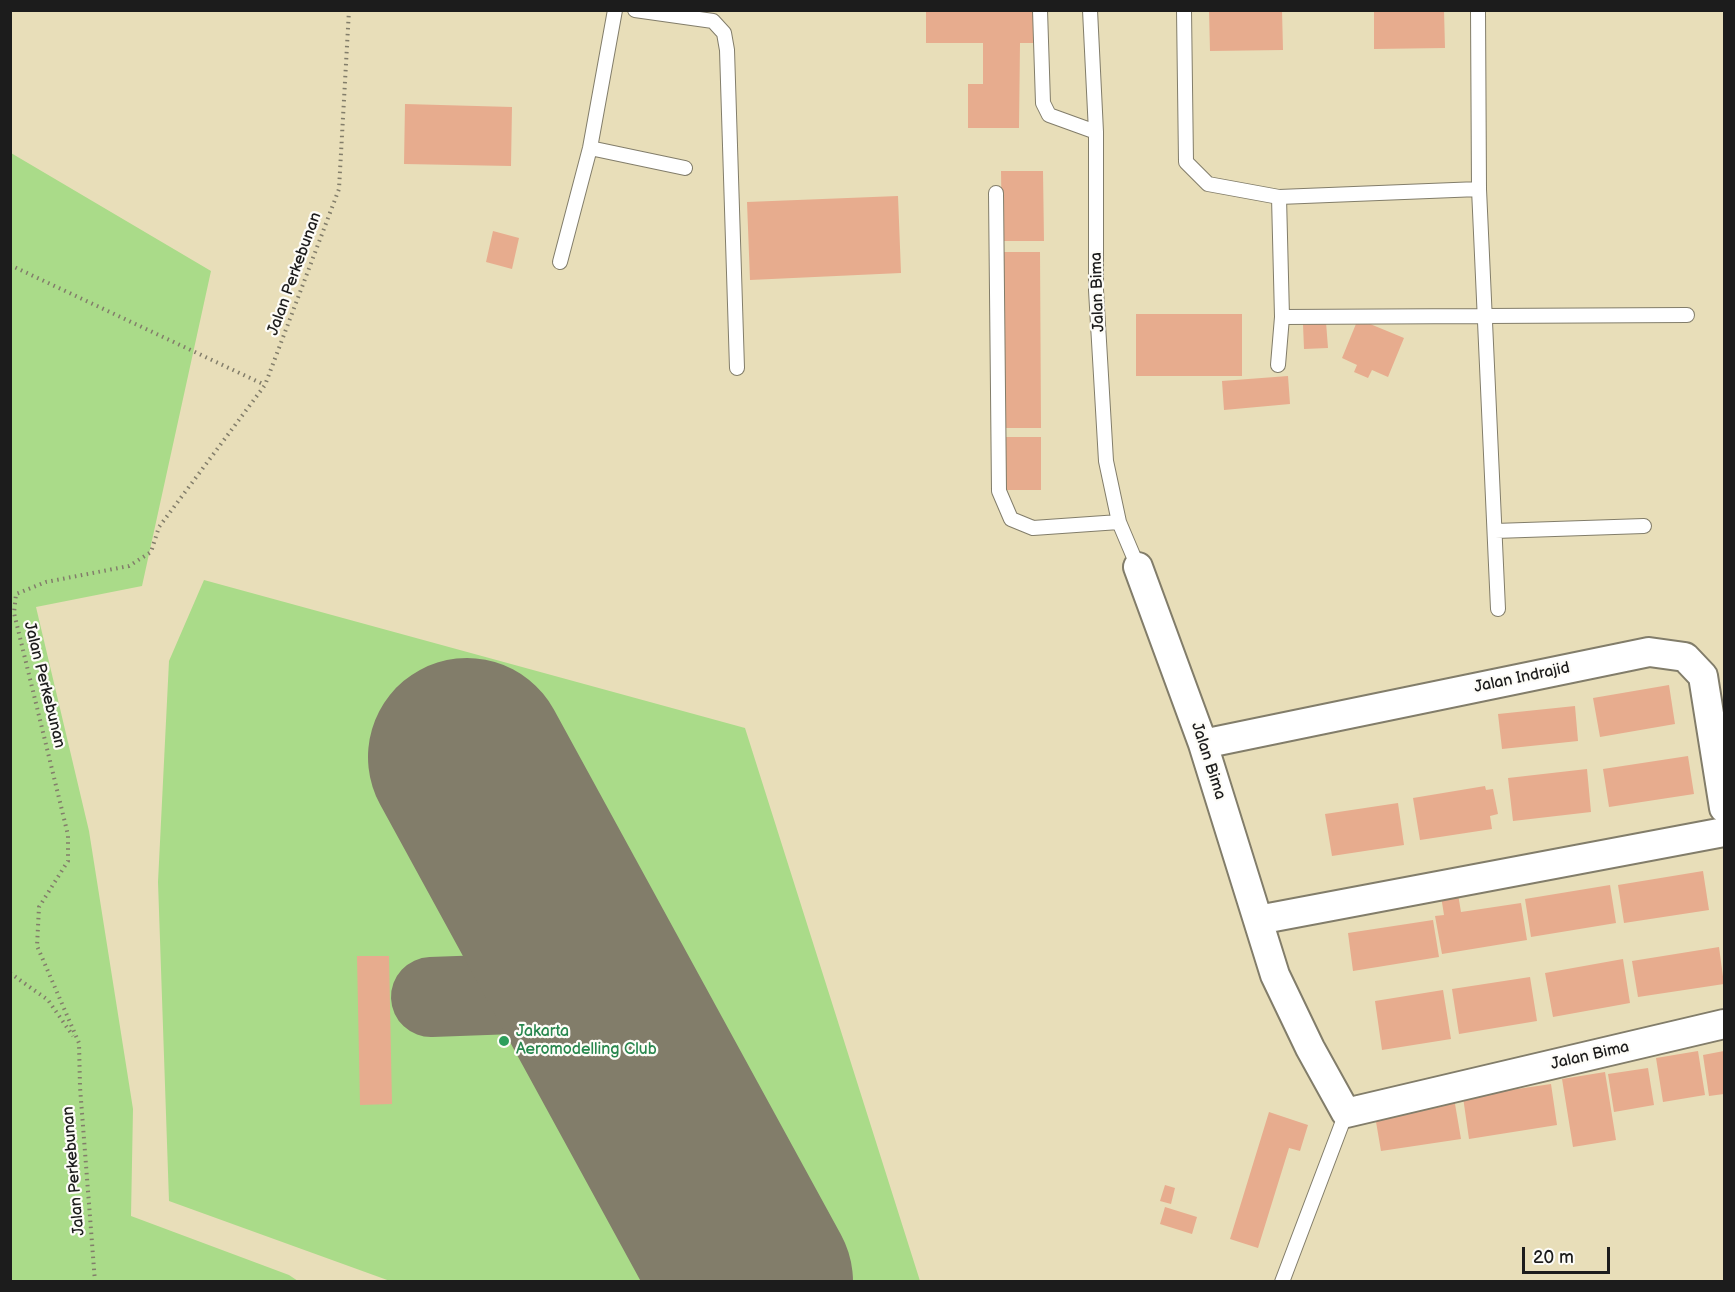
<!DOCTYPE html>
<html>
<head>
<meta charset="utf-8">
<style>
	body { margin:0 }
	#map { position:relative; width:1735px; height:1292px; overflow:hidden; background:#e8deb9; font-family:"Balsamiq Sans",sans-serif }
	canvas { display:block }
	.frame { position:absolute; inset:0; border:12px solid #1c1c1c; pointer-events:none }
	.scale { position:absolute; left:1522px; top:1247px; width:88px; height:27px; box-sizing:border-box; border:3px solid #1c1c1c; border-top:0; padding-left:8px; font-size:18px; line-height:21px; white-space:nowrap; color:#1c1c1c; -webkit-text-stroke:4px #fdfcf7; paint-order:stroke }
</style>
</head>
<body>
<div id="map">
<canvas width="1735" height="1292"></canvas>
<div class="frame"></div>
<div class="scale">20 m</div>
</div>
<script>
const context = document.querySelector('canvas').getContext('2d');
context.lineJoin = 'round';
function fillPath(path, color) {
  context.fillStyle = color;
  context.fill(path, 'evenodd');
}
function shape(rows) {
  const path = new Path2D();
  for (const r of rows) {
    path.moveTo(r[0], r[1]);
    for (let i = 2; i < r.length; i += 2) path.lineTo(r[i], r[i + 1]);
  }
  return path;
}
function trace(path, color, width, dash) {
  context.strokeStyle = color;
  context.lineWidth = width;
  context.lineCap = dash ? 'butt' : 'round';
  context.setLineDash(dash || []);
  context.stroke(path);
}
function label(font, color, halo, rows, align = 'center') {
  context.font = font + ' "Balsamiq Sans",sans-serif';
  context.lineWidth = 4.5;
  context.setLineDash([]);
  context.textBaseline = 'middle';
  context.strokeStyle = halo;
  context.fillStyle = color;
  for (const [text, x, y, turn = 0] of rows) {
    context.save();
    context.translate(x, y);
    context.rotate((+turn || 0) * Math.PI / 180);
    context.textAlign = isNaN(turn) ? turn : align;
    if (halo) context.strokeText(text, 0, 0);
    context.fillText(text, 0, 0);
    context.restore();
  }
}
fillPath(shape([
	[11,153,211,271,142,586,36,607,89,831,133,1109,131,1216,289,1275,298,1281,11,1281],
	[204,580,745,728,920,1281,390,1281,169,1201,158,882,169,661]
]), '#aadb89');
trace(shape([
	[431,997,595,991]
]), '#827d6a', 80);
trace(shape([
	[467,757,754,1282]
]), '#827d6a', 198);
fillPath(shape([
	[926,10,1036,10,1037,43,1020,43,1019,128,968,128,968,84,983,84,983,43,926,43],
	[1209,10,1282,10,1283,50,1210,51],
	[1374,10,1444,10,1445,48,1374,49],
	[405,104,512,107,511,166,404,164],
	[1001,171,1043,171,1044,241,1002,241],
	[898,196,901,273,750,280,747,202],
	[493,231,519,238,512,269,486,262],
	[1002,252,1040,252,1041,428,1003,428],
	[1136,314,1242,314,1242,376,1136,376],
	[1358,319,1404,338,1388,377,1372,370,1368,378,1354,372,1357,365,1342,358],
	[1326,322,1328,348,1304,349,1303,324],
	[1288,376,1290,404,1224,410,1222,381],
	[1004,437,1041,437,1041,490,1005,490],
	[1669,685,1675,724,1600,737,1593,698],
	[1575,706,1578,741,1502,749,1498,714],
	[1688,756,1694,794,1609,807,1603,769],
	[1587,769,1591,812,1513,821,1508,778],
	[1485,786,1486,790,1493,789,1498,814,1490,816,1492,829,1420,840,1413,798],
	[1398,803,1404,845,1332,856,1325,814],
	[1703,871,1709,910,1624,923,1618,885],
	[1610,885,1616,923,1531,937,1525,899],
	[1458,894,1461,912,1521,903,1527,940,1442,954,1435,916,1444,915,1441,896],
	[1433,920,1439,957,1353,971,1348,933],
	[1719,947,1724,984,1638,997,1632,961],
	[357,956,389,956,392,1104,360,1105],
	[1623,959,1630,1003,1553,1017,1545,973],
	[1530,977,1537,1021,1459,1034,1452,989],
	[1443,990,1451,1039,1382,1050,1375,1001],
	[1698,1051,1705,1095,1663,1102,1656,1058],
	[1724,1051,1724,1094,1709,1096,1703,1055],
	[1648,1068,1654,1105,1614,1112,1608,1074],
	[1605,1072,1616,1140,1573,1147,1562,1079],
	[1551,1084,1557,1125,1469,1139,1463,1097],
	[1454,1098,1461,1139,1381,1151,1374,1110],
	[1269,1112,1308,1125,1300,1151,1289,1148,1258,1248,1230,1239],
	[1165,1185,1175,1188,1171,1204,1160,1201],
	[1165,1207,1197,1217,1192,1234,1160,1224]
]), '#e7ac8e');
const lane = shape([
	[635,10,713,21,724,33,727,50,737,368],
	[1040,10,1043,103,1049,115,1096,132],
	[1090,10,1096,132,1096,290,1106,461,1119,522,1138,567],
	[1184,10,1186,162,1208,184,1279,197,1479,189,1478,10],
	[590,148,685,168],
	[1479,189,1498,609],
	[996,193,999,491,1011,519,1033,528,1119,522],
	[560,262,590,148,615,10],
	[1282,317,1687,315],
	[1278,365,1282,317,1279,197],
	[1495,531,1644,526],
	[1282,1282,1346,1113]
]);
const street = shape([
	[1138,567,1203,744,1275,975,1310,1048,1346,1113,1724,1024],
	[1203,744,1649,652,1685,657,1703,676,1724,808],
	[1258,920,1724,832]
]);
trace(lane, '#827d6a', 16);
trace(street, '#827d6a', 32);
trace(shape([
	[10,265,265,385],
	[10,973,48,1000,73,1036],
	[95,1282,80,1087,79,1043,37,946,39,907,68,861,68,835,14,613,16,594,46,582,129,566,151,552,159,527,265,385,339,189,349,10]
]), '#827d6a', 4, [1.5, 4.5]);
trace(lane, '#fff', 14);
trace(street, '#fff', 28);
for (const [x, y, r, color] of [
	[504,1041,6,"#2e9e5b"]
]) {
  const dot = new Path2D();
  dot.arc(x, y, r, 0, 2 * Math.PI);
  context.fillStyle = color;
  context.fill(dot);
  trace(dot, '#fdfcf7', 2);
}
label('16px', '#1c1c1c', '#fdfcf7', [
	["Jalan Perkebunan",295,274,-70],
	["Jalan Bima",1098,292,-92],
	["Jalan Indrajid",1522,678,-12],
	["Jalan Perkebunan",44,685,76],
	["Jalan Bima",1208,761,72],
	["Jalan Bima",1590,1056,-13],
	["Jalan Perkebunan",74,1171,-95]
]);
label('16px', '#27864d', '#fdfcf7', [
	["Jakarta",516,1032],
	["Aeromodelling Club",516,1050]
], 'left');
</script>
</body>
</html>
